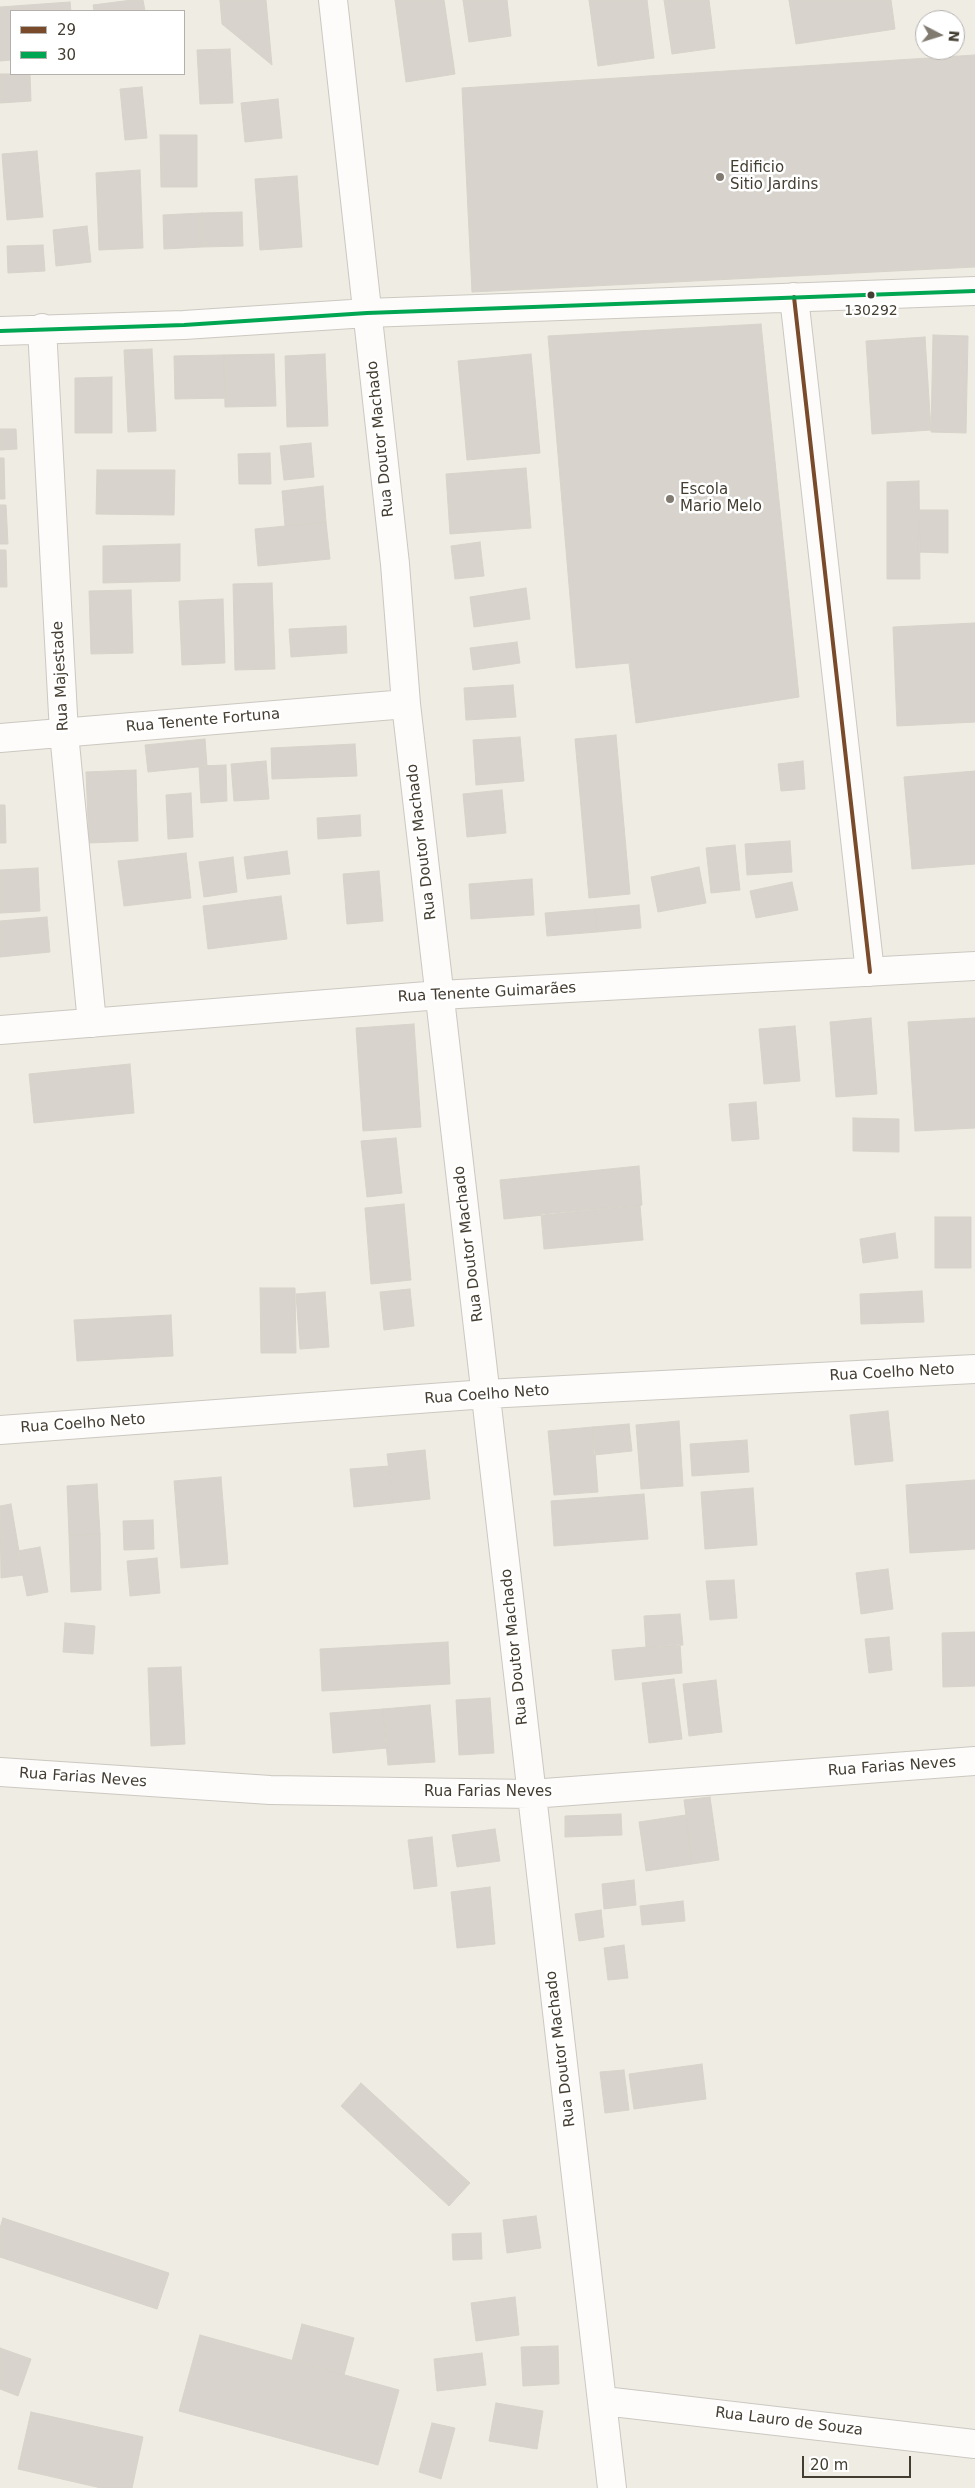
<!DOCTYPE html>
<html>
<head>
<meta charset="utf-8">
<style>
	body { margin:0 }
	#map { position:relative; width:975px; height:2488px; overflow:hidden; background:#efece4; font-family:"DejaVu Sans",sans-serif }
	canvas { display:block }
	.legend { position:absolute; left:10px; top:10px; width:175px; height:65px; box-sizing:border-box; background:#fff; border:1px solid #b4b1ad; margin:0; padding:6px 9px; list-style:none; font-size:15px; color:#443d31 }
	.legend li { display:flex; align-items:center; gap:10px; height:25px }
	.legend b { width:25px; border:1px solid #b4b1ad }
	.north { position:absolute; left:915px; top:10px; width:50px; height:50px; box-sizing:border-box; background:#fff; border:1px solid #b4b1ad; border-radius:50%; rotate:95deg; font-size:14px; font-weight:700; line-height:20px; text-align:center; color:#443d31 }
	.north::after { content:''; display:block; margin:auto; width:18px; height:22px; background:#807a70; clip-path:polygon(50% 0,100% 100%,50% 72%,0 100%) }
	.scale { position:absolute; left:802px; top:2456px; width:109px; height:22px; box-sizing:border-box; border:2px solid #443d31; border-top:0; padding-left:6px; font-size:15px; line-height:18px; white-space:nowrap; color:#443d31; -webkit-text-stroke:4px #fff; paint-order:stroke }
</style>
</head>
<body>
<div id="map">
<canvas width="975" height="2488"></canvas>
<ul class="legend">
<li><b style="height:6px;background:#7a4b2a"></b>29</li>
<li><b style="height:6px;background:#00a651"></b>30</li>
</ul>
<div class="north">N</div>
<div class="scale">20 m</div>
</div>
<script>
const context = document.querySelector('canvas').getContext('2d');
context.lineJoin = 'round';
function fillPath(path, color) {
  context.fillStyle = color;
  context.fill(path, 'evenodd');
}
function shape(rows) {
  const path = new Path2D();
  for (const r of rows) {
    path.moveTo(r[0], r[1]);
    for (let i = 2; i < r.length; i += 2) path.lineTo(r[i], r[i + 1]);
  }
  return path;
}
function trace(path, color, width, dash) {
  context.strokeStyle = color;
  context.lineWidth = width;
  context.lineCap = dash ? 'butt' : 'round';
  context.setLineDash(dash || []);
  context.stroke(path);
}
function label(font, color, halo, rows, align = 'center') {
  context.font = font + ' "DejaVu Sans",sans-serif';
  context.lineWidth = 5;
  context.setLineDash([]);
  context.textBaseline = 'middle';
  context.strokeStyle = halo;
  context.fillStyle = color;
  for (const [text, x, y, turn = 0] of rows) {
    context.save();
    context.translate(x, y);
    context.rotate((+turn || 0) * Math.PI / 180);
    context.textAlign = isNaN(turn) ? turn : align;
    if (halo) context.strokeText(text, 0, 0);
    context.fillText(text, 0, 0);
    context.restore();
  }
}
const building = shape([
	[132,0,143,0,145,11,94,11,93,5,132,0],
	[220,0,266,0,272,65,222,24,220,0],
	[395,0,444,0,455,74,406,82,395,0],
	[463,0,507,0,511,36,469,42,463,0],
	[589,0,647,0,654,58,598,66,589,0],
	[664,0,709,0,715,48,672,54,664,0],
	[789,0,891,0,895,29,796,44,789,0],
	[70,2,71,11,11,11,11,60,0,61,0,7,70,2],
	[230,49,233,103,200,104,197,50,230,49],
	[975,55,975,267,472,292,462,88,975,55],
	[0,74,30,74,31,101,0,103,0,74],
	[142,87,147,138,125,140,120,89,142,87],
	[278,99,282,138,245,142,241,103,278,99],
	[160,135,197,135,197,187,161,187,160,135],
	[37,151,43,217,7,220,2,154,37,151],
	[140,170,143,248,99,250,96,173,140,170],
	[297,176,302,247,260,250,255,179,297,176],
	[242,212,243,246,202,247,202,213,242,212],
	[202,213,202,247,164,249,163,215,202,213],
	[87,226,91,262,56,266,53,230,87,226],
	[43,245,45,271,8,273,7,246,43,245],
	[761,324,799,697,636,723,629,663,576,668,548,336,761,324],
	[933,335,968,336,966,433,931,432,933,335],
	[925,337,931,430,872,434,866,341,925,337],
	[152,349,156,431,128,432,124,350,152,349],
	[274,354,276,406,225,407,224,355,274,354],
	[325,354,328,426,287,427,285,356,325,354],
	[531,354,540,453,467,460,458,361,531,354],
	[224,355,225,398,175,399,174,356,224,355],
	[112,377,112,433,75,433,75,378,112,377],
	[0,429,16,429,17,449,0,450,0,429],
	[311,443,314,477,284,480,280,446,311,443],
	[270,453,271,484,239,484,238,454,270,453],
	[0,458,4,458,5,499,0,499,0,458],
	[526,468,531,528,450,534,446,474,526,468],
	[97,470,175,470,174,515,96,514,97,470],
	[919,481,920,579,887,579,887,482,919,481],
	[323,486,326,522,285,526,282,491,323,486],
	[0,505,6,505,8,544,0,544,0,505],
	[919,510,948,510,948,553,919,552,919,510],
	[326,522,330,559,258,566,255,529,326,522],
	[480,542,484,576,455,579,451,546,480,542],
	[180,544,180,581,103,583,103,546,180,544],
	[0,550,6,550,7,587,0,587,0,550],
	[272,583,275,669,235,670,233,584,272,583],
	[526,588,530,619,474,627,470,597,526,588],
	[131,590,133,653,91,654,89,591,131,590],
	[223,599,225,663,182,665,179,601,223,599],
	[975,623,975,722,897,726,893,627,975,623],
	[346,626,347,653,291,657,289,629,346,626],
	[517,642,520,663,473,670,470,648,517,642],
	[513,685,516,717,466,720,464,688,513,685],
	[616,735,630,894,589,898,575,739,616,735],
	[520,737,524,781,476,785,473,740,520,737],
	[205,739,207,766,148,772,145,745,205,739],
	[355,744,357,776,272,779,271,748,355,744],
	[266,761,269,799,234,801,231,764,266,761],
	[803,761,805,789,781,791,778,764,803,761],
	[226,765,227,801,201,803,199,766,226,765],
	[136,770,138,841,89,843,86,772,136,770],
	[975,771,975,864,912,869,904,777,975,771],
	[502,790,506,833,467,837,463,794,502,790],
	[191,793,193,837,168,839,166,795,191,793],
	[0,805,5,805,6,843,0,843,0,805],
	[360,815,361,836,318,839,317,818,360,815],
	[790,841,792,872,747,875,745,844,790,841],
	[735,845,740,890,711,893,706,848,735,845],
	[287,851,290,874,247,879,244,857,287,851],
	[186,853,191,898,124,906,118,861,186,853],
	[233,857,237,892,204,897,199,862,233,857],
	[699,867,706,903,658,912,651,877,699,867],
	[38,868,40,911,0,913,0,870,38,868],
	[379,871,383,921,347,924,343,874,379,871],
	[532,879,534,915,471,919,469,884,532,879],
	[792,882,798,910,756,918,750,891,792,882],
	[281,896,287,939,208,949,203,906,281,896],
	[639,905,641,928,597,932,595,909,639,905],
	[595,909,597,932,547,936,545,913,595,909],
	[47,917,50,952,0,957,0,921,47,917],
	[871,1018,877,1094,836,1097,830,1022,871,1018],
	[975,1018,975,1128,915,1131,908,1022,975,1018],
	[414,1024,421,1127,363,1131,356,1028,414,1024],
	[795,1026,800,1081,764,1084,759,1029,795,1026],
	[130,1064,134,1113,34,1123,29,1074,130,1064],
	[756,1102,759,1139,732,1141,729,1104,756,1102],
	[853,1118,899,1119,899,1152,853,1151,853,1118],
	[396,1138,402,1193,367,1197,361,1141,396,1138],
	[639,1166,642,1205,504,1219,500,1180,639,1166],
	[404,1204,411,1280,371,1284,365,1208,404,1204],
	[640,1205,643,1240,544,1249,541,1214,640,1205],
	[935,1217,971,1217,971,1268,935,1268,935,1217],
	[895,1233,898,1258,863,1263,860,1239,895,1233],
	[260,1288,295,1288,296,1353,261,1353,260,1288],
	[410,1289,414,1326,384,1330,380,1292,410,1289],
	[922,1291,924,1322,861,1324,860,1294,922,1291],
	[325,1292,329,1347,300,1349,296,1294,325,1292],
	[171,1315,173,1356,77,1361,74,1320,171,1315],
	[888,1411,893,1461,855,1465,850,1415,888,1411],
	[679,1421,683,1486,641,1489,636,1425,679,1421],
	[629,1424,632,1451,594,1455,593,1427,629,1424],
	[593,1427,598,1492,554,1495,548,1431,593,1427],
	[747,1440,749,1472,692,1476,690,1444,747,1440],
	[425,1450,430,1499,393,1503,387,1454,425,1450],
	[389,1466,393,1503,354,1507,350,1469,389,1466],
	[221,1477,228,1564,181,1568,174,1481,221,1477],
	[975,1480,975,1549,910,1553,906,1485,975,1480],
	[97,1484,100,1534,69,1535,67,1486,97,1484],
	[753,1488,757,1545,705,1549,701,1492,753,1488],
	[644,1494,648,1539,554,1546,551,1501,644,1494],
	[11,1504,23,1575,1,1578,0,1506,11,1504],
	[153,1520,154,1549,124,1550,123,1521,153,1520],
	[100,1534,101,1590,71,1592,69,1535,100,1534],
	[40,1547,48,1592,27,1596,18,1551,40,1547],
	[157,1558,160,1593,130,1596,127,1561,157,1558],
	[888,1569,893,1609,861,1614,856,1573,888,1569],
	[734,1580,737,1618,710,1620,706,1581,734,1580],
	[680,1614,683,1645,646,1647,644,1616,680,1614],
	[65,1623,95,1626,93,1654,63,1652,65,1623],
	[975,1632,975,1686,943,1687,942,1633,975,1632],
	[889,1637,892,1670,869,1673,865,1639,889,1637],
	[448,1642,450,1684,322,1691,320,1649,448,1642],
	[680,1644,682,1673,615,1680,612,1650,680,1644],
	[181,1667,185,1744,151,1746,148,1668,181,1667],
	[674,1679,682,1739,649,1743,642,1683,674,1679],
	[716,1680,722,1732,689,1736,683,1684,716,1680],
	[490,1698,494,1753,459,1755,456,1700,490,1698],
	[430,1705,435,1762,388,1765,383,1709,430,1705],
	[383,1709,387,1748,333,1753,330,1713,383,1709],
	[710,1797,719,1860,692,1864,684,1800,710,1797],
	[621,1814,622,1835,565,1837,565,1816,621,1814],
	[686,1815,692,1864,646,1871,639,1822,686,1815],
	[495,1829,500,1861,457,1867,452,1835,495,1829],
	[432,1837,437,1886,414,1889,408,1840,432,1837],
	[634,1880,636,1905,604,1909,602,1884,634,1880],
	[490,1887,495,1944,457,1948,451,1892,490,1887],
	[683,1901,685,1921,642,1925,640,1906,683,1901],
	[601,1910,604,1937,579,1941,575,1914,601,1910],
	[624,1945,628,1978,608,1980,604,1948,624,1945],
	[702,2064,706,2099,634,2109,629,2074,702,2064],
	[624,2070,629,2110,605,2113,600,2072,624,2070],
	[361,2083,470,2183,449,2206,341,2106,361,2083],
	[536,2216,541,2248,507,2253,503,2220,536,2216],
	[3,2218,169,2273,157,2309,0,2257,0,2228,3,2218],
	[481,2233,482,2259,453,2260,452,2234,481,2233],
	[515,2297,519,2335,476,2341,471,2303,515,2297],
	[302,2324,354,2338,344,2375,292,2361,302,2324],
	[200,2335,399,2390,378,2465,179,2411,200,2335],
	[558,2346,559,2384,523,2386,521,2347,558,2346],
	[0,2348,31,2359,18,2396,0,2389,0,2348],
	[482,2353,486,2385,437,2391,434,2359,482,2353],
	[496,2403,543,2411,537,2449,489,2441,496,2403],
	[31,2412,143,2437,132,2488,101,2488,18,2469,31,2412],
	[432,2423,455,2428,441,2479,419,2472,432,2423]
]);
fillPath(building, '#d8d4cd');
trace(building, '#d7d3ca', 1);
const minor = shape([
	[333,0,395,564,406,704,612,2488],
	[794,297,870,972],
	[42,328,64,733,92,1023],
	[0,331,184,325,367,313,975,291],
	[0,738,406,704],
	[0,1030,440,995,975,966],
	[0,1430,486,1394,975,1369],
	[0,1772,270,1790,531,1794,975,1761],
	[604,2401,975,2444]
]);
trace(minor, '#cbc8c0', 30);
trace(minor, '#fdfcfb', 28);
trace(shape([
	[794,297,870,972]
]), '#7a4b2a', 4);
trace(shape([
	[0,331,184,325,367,313,975,291]
]), '#00a651', 4);
for (const [x, y, r, color] of [
	[720,177,5,"#807a70"],
	[871,295,4.5,"#443d31"],
	[670,499,5,"#807a70"]
]) {
  const dot = new Path2D();
  dot.arc(x, y, r, 0, 2 * Math.PI);
  context.fillStyle = color;
  context.fill(dot);
  trace(dot, '#fff', 2);
}
label('14px', '#443d31', '#fff', [
	["130292",871,311]
]);
label('15px', '#443d31', '#fff', [
	["Edificio",730,168],
	["Sitio Jardins",730,185],
	["Escola",680,490],
	["Mario Melo",680,507]
], 'left');
label('15px', '#443d31', '#fff', [
	["Rua Doutor Machado",381,439,-96],
	["Rua Majestade",61,676,-93],
	["Rua Tenente Fortuna",203,721,-5],
	["Rua Doutor Machado",422,842,-97],
	["Rua Tenente Guimarães",487,993,-3],
	["Rua Doutor Machado",469,1244,-97],
	["Rua Coelho Neto",892,1373,-3],
	["Rua Coelho Neto",487,1395,-4],
	["Rua Coelho Neto",83,1424,-4],
	["Rua Doutor Machado",515,1647,-96],
	["Rua Farias Neves",892,1767,-4],
	["Rua Farias Neves",83,1778,4],
	["Rua Farias Neves",488,1792],
	["Rua Doutor Machado",561,2049,-97],
	["Rua Lauro de Souza",789,2422,7]
]);
</script>
</body>
</html>
